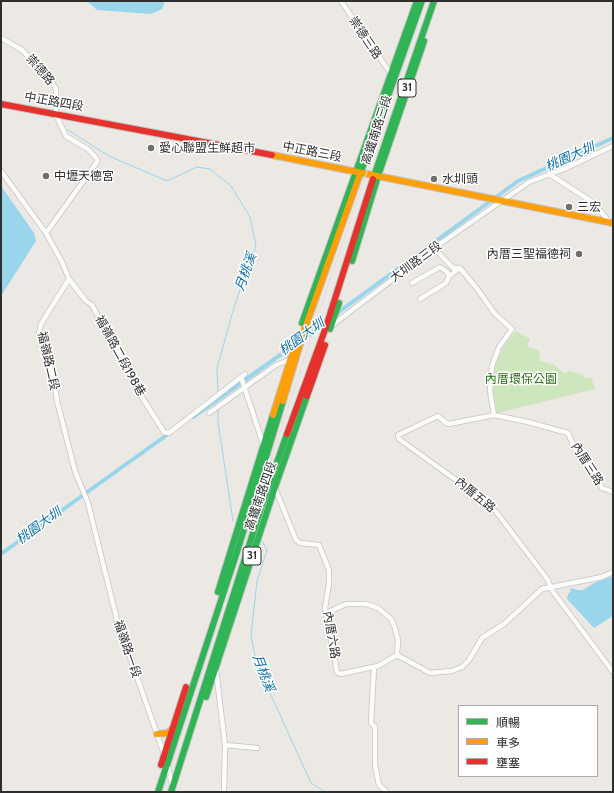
<!DOCTYPE html>
<html>
<head>
<meta charset="utf-8">
<style>
	body { margin:0 }
	#map { position:relative; width:614px; height:793px; overflow:hidden; background:#ece8e4; font-family:Cabin,"Noto Sans TC",sans-serif }
	canvas { display:block }
	.frame { position:absolute; inset:0; border:2px solid #2e2e2e; pointer-events:none }
	.legend { position:absolute; left:458px; top:705px; width:140px; height:72px; box-sizing:border-box; background:#fff; border:1px solid #ababab; margin:0; padding:5px 7px; list-style:none; font-size:12px; color:#2e2e2e }
	.legend li { display:flex; align-items:center; gap:8px; height:20px }
	.legend b { width:20px; border:1px solid #ababab }
</style>
</head>
<body>
<div id="map">
<canvas width="614" height="793"></canvas>
<div class="frame"></div>
<ul class="legend">
<li><b style="height:5px;background:#30b455"></b>順暢</li>
<li><b style="height:5px;background:#ff9f0a"></b>車多</li>
<li><b style="height:5px;background:#e5322d"></b>壅塞</li>
</ul>
</div>
<script>
const context = document.querySelector('canvas').getContext('2d');
context.lineJoin = 'round';
function fillPath(path, color) {
  context.fillStyle = color;
  context.fill(path, 'evenodd');
}
function shape(rows) {
  const path = new Path2D();
  for (const r of rows) {
    path.moveTo(r[0], r[1]);
    for (let i = 2; i < r.length; i += 2) path.lineTo(r[i], r[i + 1]);
  }
  return path;
}
function trace(path, color, width, dash) {
  context.strokeStyle = color;
  context.lineWidth = width;
  context.lineCap = dash ? 'butt' : 'round';
  context.setLineDash(dash || []);
  context.stroke(path);
}
function label(font, color, halo, rows, align = 'center') {
  context.font = font + ' Cabin,"Noto Sans TC",sans-serif';
  context.lineWidth = 3;
  context.setLineDash([]);
  context.textBaseline = 'middle';
  context.strokeStyle = halo;
  context.fillStyle = color;
  for (const [text, x, y, turn = 0] of rows) {
    context.save();
    context.translate(x, y);
    context.rotate((+turn || 0) * Math.PI / 180);
    context.textAlign = isNaN(turn) ? turn : align;
    if (halo) context.strokeText(text, 0, 0);
    context.fillText(text, 0, 0);
    context.restore();
  }
}
fillPath(shape([
	[516,331,530,339,527,347,539,350,540,361,553,364,564,373,570,371,581,374,584,378,591,377,595,389,497,413,493,390,495,366,504,345]
]), '#cee6be');
fillPath(shape([
	[87,1,165,1,162,9,151,14,97,10],
	[1,186,34,233,36,241,1,296],
	[613,576,613,616,594,628,567,599,568,594,570,592,571,588,577,590,583,590,594,583]
]), '#99d6ec');
trace(shape([
	[68,130,109,156,167,181,197,167,210,169,231,186,250,217,256,246,235,304,217,368,218,392],
	[218,397,218,404],
	[218,409,218,422,233,521],
	[262,541,267,550,257,581,251,635,256,662,311,783,325,792]
]), '#99d6ec', 1);
trace(shape([
	[336,314,518,181,613,138],
	[193,417,328,321],
	[1,554,171,432]
]), '#99d6ec', 4);
const street = shape([
	[341,1,391,74],
	[1,38,22,50,52,82,56,89,56,115,66,136,89,150,97,159,97,162,46,233],
	[1,171,46,233,62,262,69,279,41,324,39,334,53,375,57,401,75,471,88,503,117,620,164,754],
	[549,174,591,201,610,222],
	[434,248,453,268,460,268,478,290,495,314,512,329,499,347,492,366,490,391,494,415],
	[69,279,86,301,92,305,109,337,123,357,140,394,164,432,169,433,245,374],
	[412,283,440,267,447,272,449,276],
	[420,299,446,283,449,276,460,268],
	[331,326,434,248,529,182,564,169,613,146],
	[241,377,263,444],
	[209,413,276,365,289,360],
	[267,457,272,477],
	[275,488,296,540,300,543,319,545,329,570,329,583,325,608,337,672,340,674,378,666,397,655,430,673,452,671,462,667,469,660,482,638,504,624,542,589,602,577,613,572],
	[613,492,602,488,594,472,577,454,568,433,528,422,494,415,449,424,446,423,438,416,398,435,399,439,488,503,497,513,548,580,551,589,613,672],
	[326,613,346,604,366,604,378,608,391,619,395,628,398,640,397,655],
	[374,667,371,723,375,727,375,765,379,785,387,792],
	[216,670,225,745,257,748],
	[168,767,172,785],
	[224,792,225,745]
]);
const fast = shape([
	[359,177,422,1],
	[373,179,434,1],
	[352,261,378,176,424,41],
	[302,323,417,1],
	[330,329,339,303],
	[218,592,273,415],
	[206,697,275,487,307,396],
	[158,792,237,552,283,401],
	[171,792,261,508,287,434]
]);
const slow = shape([
	[272,155,613,223],
	[283,401,304,331,359,177],
	[273,415,294,348],
	[157,734,168,733,172,729]
]);
const jam = shape([
	[1,104,272,155],
	[307,396,325,345],
	[287,434,326,327,373,179],
	[161,765,186,687]
]);
trace(street, '#c5c4c5', 6);
trace(fast, '#c5c4c5', 8);
trace(slow, '#c5c4c5', 8);
trace(jam, '#c5c4c5', 8);
trace(street, '#fcfcfb', 4.5);
trace(fast, '#30b455', 6);
trace(slow, '#ff9f0a', 6);
trace(jam, '#e5322d', 6);
trace(shape([
	[163,792,328,285,426,1]
]), '#dfdfe1', 1);
for (const [x, y, r, color] of [
	[151,148,4,"#706f6e"],
	[46,176,4,"#706f6e"],
	[434,179,4,"#706f6e"],
	[569,207,4,"#706f6e"],
	[579,254,4,"#706f6e"]
]) {
  const dot = new Path2D();
  dot.arc(x, y, r, 0, 2 * Math.PI);
  context.fillStyle = color;
  context.fill(dot);
  trace(dot, '#fff', 1.5);
}
for (const [x, y, w] of [
	[407,88,18],
	[252,556,18]
]) {
  const box = new Path2D();
  box.roundRect(x - w / 2, y - 9, w, 18, 3);
  context.fillStyle = '#fff';
  context.fill(box);
  trace(box, '#2e2e2e', 1);
}
label('bold 11px', '#2e2e2e', null, [
	["31",407,88],
	["31",252,556]
]);
label('12px', '#2e2e2e', '#fff', [
	["崇德三路",365,38,56],
	["崇德路",40,70,49],
	["中正路四段",54,102,10],
	["高鐵南路三段",377,130,-72],
	["中正路三段",312,152,11],
	["大圳路三段",416,262,-36],
	["福嶺路二段198巷",120,356,61],
	["福嶺路二段",48,361,77],
	["內厝三路",587,464,57],
	["內厝五路",475,495,39],
	["高鐵南路四段",261,496,-71],
	["內厝六路",331,635,80],
	["福嶺路一段",127,649,71]
]);
label('12px', '#2e2e2e', '#fff', [
	["愛心聯盟生鮮超市",159,148],
	["中壢天德宮",54,176],
	["水圳頭",442,179],
	["三宏",577,207],
	["內厝三聖福德祠",571,254,"right"]
], 'left');
label('12px', '#2c6e1b', '#fff', [
	["內厝環保公園",521,379]
]);
label('italic 13px', '#0d6fa3', '#fff', [
	["桃園大圳",570,157,-24],
	["月桃溪",246,272,-70],
	["桃園大圳",302,337,-36],
	["桃園大圳",39,526,-36],
	["月桃溪",263,673,69]
]);
</script>
</body>
</html>
